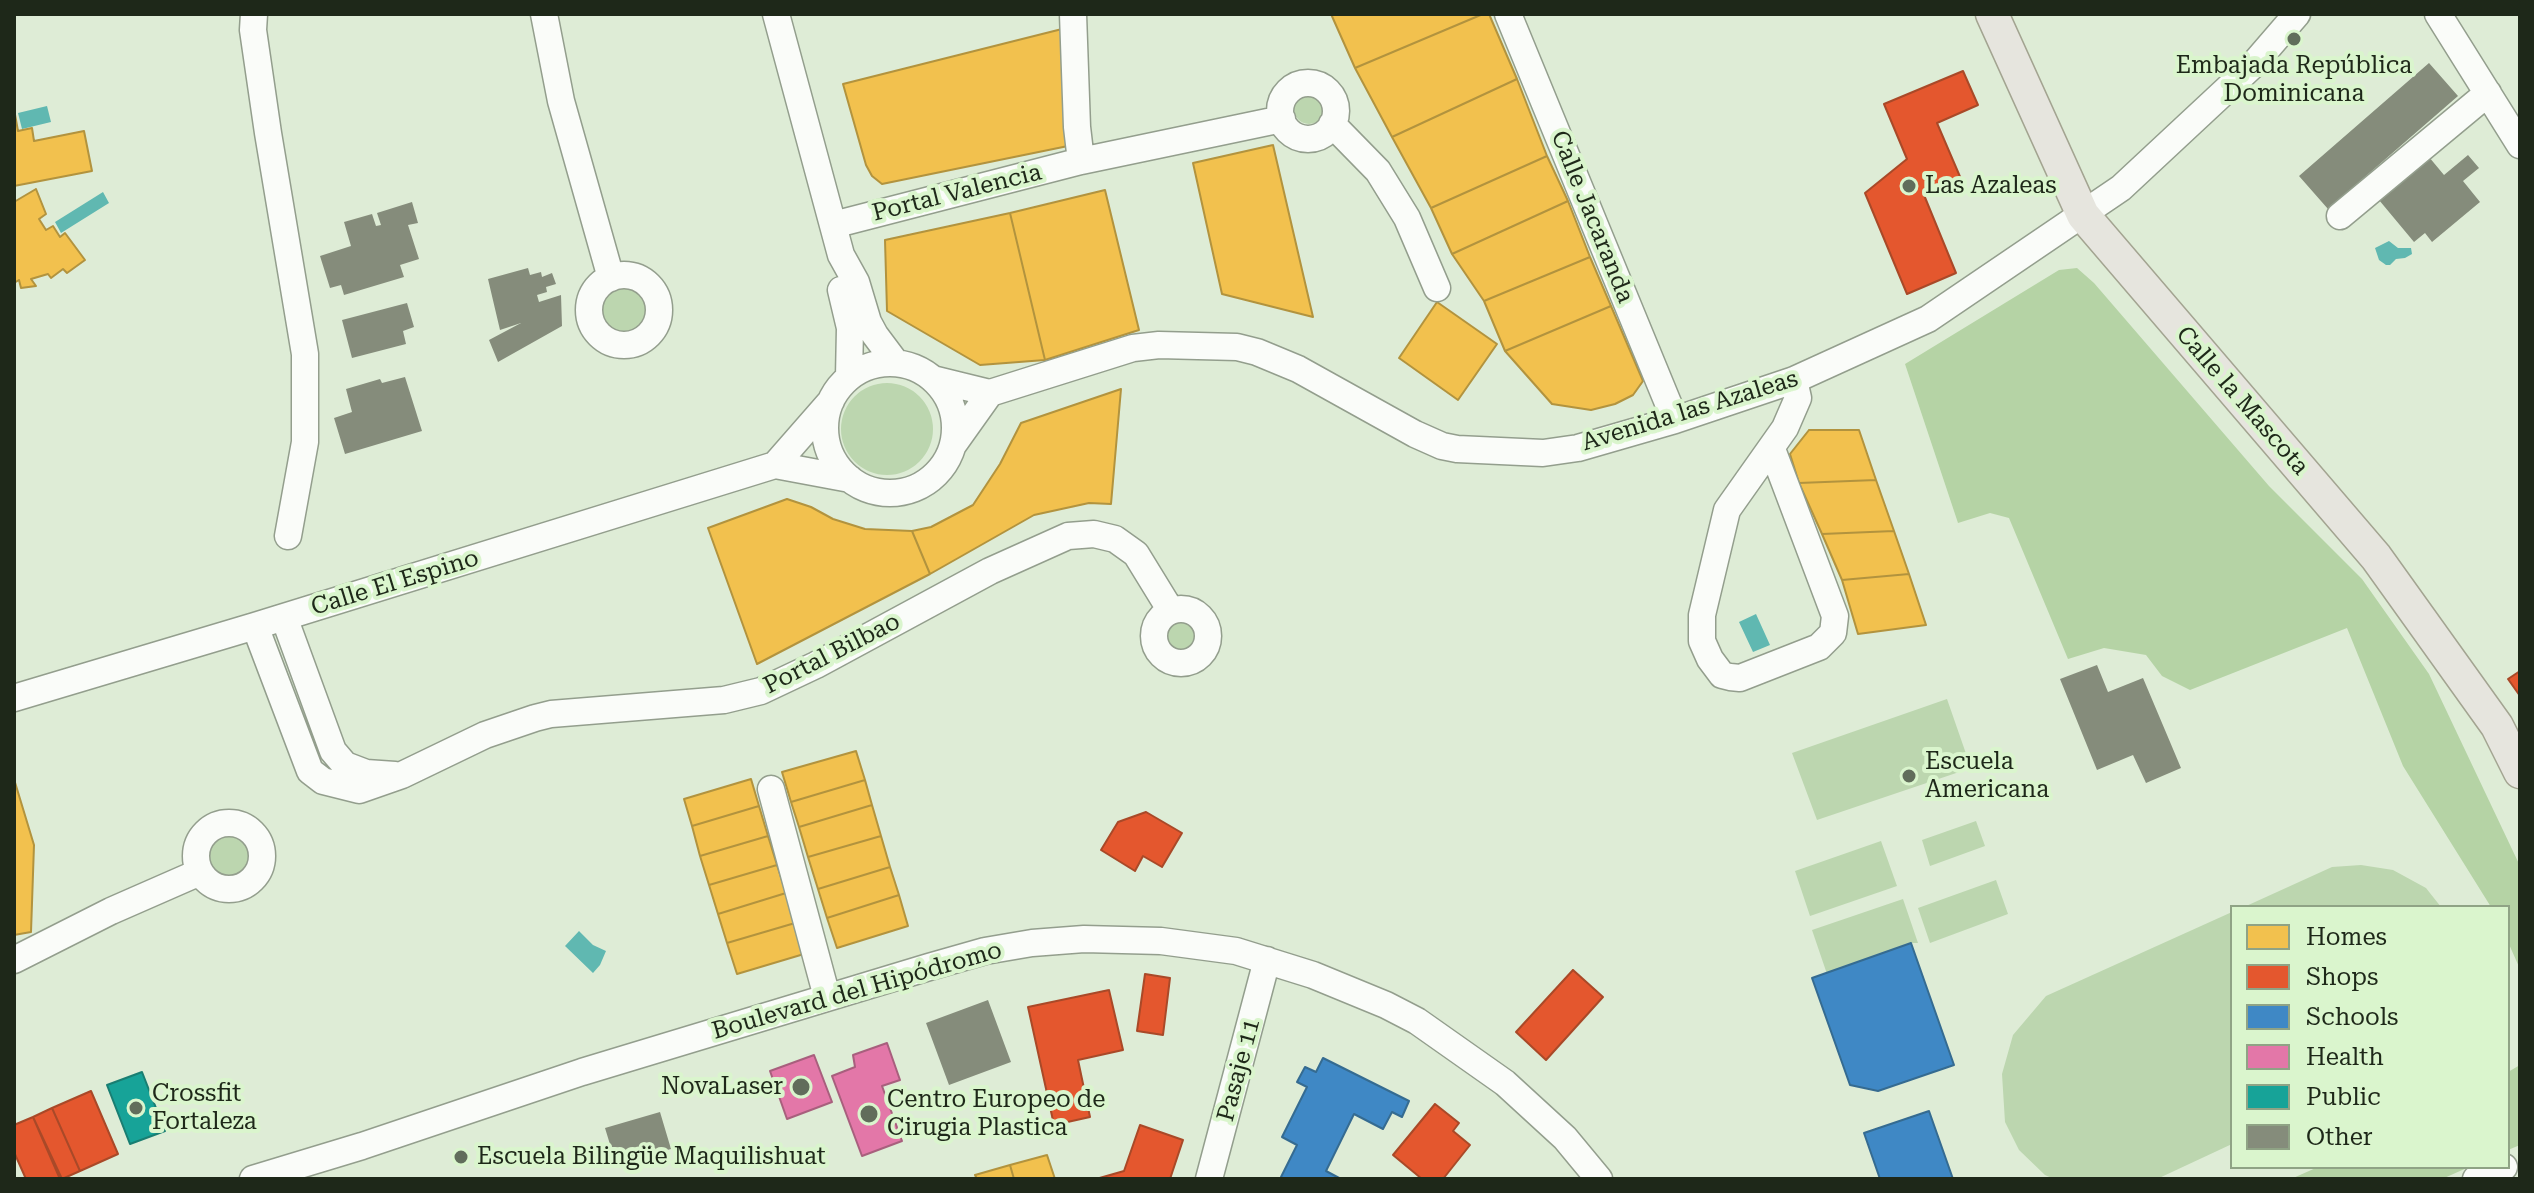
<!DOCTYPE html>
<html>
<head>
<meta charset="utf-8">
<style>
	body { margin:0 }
	#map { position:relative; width:2534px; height:1193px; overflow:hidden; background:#deecd6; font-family:"Roboto Serif",serif }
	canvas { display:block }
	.frame { position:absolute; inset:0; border:16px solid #1e2819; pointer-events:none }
	.legend { position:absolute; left:2230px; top:905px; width:280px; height:264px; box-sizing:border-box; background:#daf5cd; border:2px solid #8fa385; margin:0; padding:10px 14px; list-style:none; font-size:24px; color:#1e2819 }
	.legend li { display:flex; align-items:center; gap:16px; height:40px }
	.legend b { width:40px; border:2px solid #8fa385 }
</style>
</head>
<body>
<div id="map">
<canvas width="2534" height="1193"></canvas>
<div class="frame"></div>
<ul class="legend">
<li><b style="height:22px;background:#f2c14e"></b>Homes</li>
<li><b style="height:22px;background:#e4572e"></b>Shops</li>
<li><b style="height:22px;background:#3f88c5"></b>Schools</li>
<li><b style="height:22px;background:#e377a8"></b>Health</li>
<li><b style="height:22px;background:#17a398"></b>Public</li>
<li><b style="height:22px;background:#858c7b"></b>Other</li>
</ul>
</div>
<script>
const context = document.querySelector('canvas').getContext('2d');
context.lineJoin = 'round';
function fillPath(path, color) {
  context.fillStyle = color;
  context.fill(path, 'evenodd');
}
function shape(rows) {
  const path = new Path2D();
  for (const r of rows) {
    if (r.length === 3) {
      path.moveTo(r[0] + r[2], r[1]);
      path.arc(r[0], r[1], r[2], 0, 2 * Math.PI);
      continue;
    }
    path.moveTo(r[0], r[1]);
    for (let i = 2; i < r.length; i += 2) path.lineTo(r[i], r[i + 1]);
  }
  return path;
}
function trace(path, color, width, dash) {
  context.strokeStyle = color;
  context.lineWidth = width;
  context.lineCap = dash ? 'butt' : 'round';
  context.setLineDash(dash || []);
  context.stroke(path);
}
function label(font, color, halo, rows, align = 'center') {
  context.font = font + ' "Roboto Serif",serif';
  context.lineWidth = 8;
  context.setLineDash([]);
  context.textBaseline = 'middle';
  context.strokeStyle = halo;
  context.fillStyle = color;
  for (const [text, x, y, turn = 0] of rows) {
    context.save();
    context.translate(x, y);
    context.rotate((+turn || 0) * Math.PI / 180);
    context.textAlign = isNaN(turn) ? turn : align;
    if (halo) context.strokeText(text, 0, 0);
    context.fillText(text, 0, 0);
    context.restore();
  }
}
fillPath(shape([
	[1309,109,15],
	[625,312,25],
	[887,429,46],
	[1182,635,17],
	[1947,699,1971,768,1817,820,1792,753],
	[1976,821,1985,846,1930,866,1922,840],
	[230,855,23],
	[1881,841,1897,886,1810,916,1795,871],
	[2361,865,2393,870,2426,888,2441,907,2244,907,2332,867],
	[1996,880,2008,914,1930,943,1918,908],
	[1903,899,1918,943,1911,943,1827,974,1812,930],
	[2232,912,2232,1144,2157,1179,2054,1179,2045,1175,2019,1150,2005,1122,2002,1074,2013,1035,2046,996]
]), '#bcd6af');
fillPath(shape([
	[2077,268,2094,283,2269,486,2362,579,2429,674,2520,866,2520,969,2508,942,2508,907,2491,907,2403,766,2347,628,2190,690,2162,676,2146,655,2104,648,2068,659,2009,518,1990,513,1958,523,1905,364,2059,270],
	[2520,1065,2520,1145,2508,1150,2508,1072],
	[2318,1167,2469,1167,2442,1179,2291,1179]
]), '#b5d3a5');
fillPath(shape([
	[47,106,51,122,22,129,18,113],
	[103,192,109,203,61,233,55,222],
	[2389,241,2398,248,2411,248,2412,254,2405,258,2396,259,2390,265,2386,265,2379,260,2375,248],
	[1756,614,1770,645,1753,652,1739,622],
	[579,931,593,945,606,951,600,965,593,973,565,946]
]), '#60b8b1');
const homes = shape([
	[1331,14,1483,14,1355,68,1331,14],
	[1483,14,1489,14,1517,79,1392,137,1355,68,1483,14],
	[1062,29,1068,146,882,184,872,176,866,165,843,84,1062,29],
	[1517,79,1547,156,1431,208,1392,137,1517,79],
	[14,109,18,131,32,128,34,141,84,131,92,171,14,186,14,109],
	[1273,145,1313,317,1222,294,1193,163,1273,145],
	[1547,156,1568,201,1452,254,1431,208,1547,156],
	[36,189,46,214,39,219,46,230,53,226,60,237,65,233,85,260,67,273,63,269,51,278,48,274,31,279,36,286,21,288,19,280,14,283,14,202,36,189],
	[1105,190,1139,330,1045,360,1010,213,1105,190],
	[1568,201,1590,257,1484,301,1452,254,1568,201],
	[1010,213,1045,360,980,365,887,311,885,240,1010,213],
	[1590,257,1611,306,1505,351,1484,301,1590,257],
	[1437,302,1497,344,1458,400,1399,358,1437,302],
	[1611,306,1643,381,1633,395,1615,404,1591,410,1552,404,1505,351,1611,306],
	[1121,389,1111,504,1089,503,1034,515,930,574,912,531,931,527,973,505,1000,464,1021,423,1121,389],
	[1809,430,1859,430,1876,480,1799,483,1790,454,1809,430],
	[1876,480,1894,531,1822,534,1799,483,1876,480],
	[787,499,811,507,833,519,865,529,912,531,930,574,757,664,708,528,787,499],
	[1894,531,1909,574,1842,580,1822,534,1894,531],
	[1909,574,1926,625,1858,634,1842,580,1909,574],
	[856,751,865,780,791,802,782,772,856,751],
	[14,779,34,845,31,932,14,935,14,779],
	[751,779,759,806,692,826,684,799,751,779],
	[865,780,872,805,799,827,791,802,865,780],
	[872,805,881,836,808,857,799,827,872,805],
	[759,806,768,836,700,856,692,826,759,806],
	[768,836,777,865,709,885,700,856,768,836],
	[881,836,890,867,818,889,808,857,881,836],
	[777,865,786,893,718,914,709,885,777,865],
	[890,867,899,895,827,918,818,889,890,867],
	[786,893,795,923,727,943,718,914,786,893],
	[899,895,908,926,837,948,827,918,899,895],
	[795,923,804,954,737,974,727,943,795,923],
	[1047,1155,1055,1179,1014,1179,1010,1165,1047,1155],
	[1010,1165,1014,1179,977,1179,975,1175,1010,1165]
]);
fillPath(homes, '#f2c14e');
trace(homes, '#b2933e', 2);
const shops = shape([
	[1963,71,1978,105,1937,123,1961,179,1924,195,1956,273,1907,294,1865,193,1907,159,1884,104,1963,71],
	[2520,671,2520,696,2508,679,2520,671],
	[1146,812,1182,833,1162,867,1143,856,1135,871,1101,850,1118,822,1146,812],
	[1573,970,1603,997,1546,1060,1516,1032,1573,970],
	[1145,974,1170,978,1163,1035,1137,1031,1145,974],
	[1109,990,1123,1050,1078,1060,1090,1117,1054,1125,1028,1007,1109,990],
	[91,1091,118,1154,80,1171,52,1108,91,1091],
	[1435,1104,1459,1123,1453,1131,1470,1145,1443,1179,1422,1179,1393,1155,1435,1104],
	[52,1108,80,1171,62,1179,33,1117,52,1108],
	[33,1117,60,1179,26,1179,14,1152,14,1125,33,1117],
	[1140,1125,1183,1140,1170,1179,1096,1179,1124,1171,1140,1125]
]);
fillPath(shops, '#e4572e');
trace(shops, '#a94928', 2);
const schools = shape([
	[1911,943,1954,1065,1878,1091,1850,1085,1812,978,1911,943],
	[1323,1058,1409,1101,1402,1117,1392,1112,1383,1129,1354,1114,1326,1171,1341,1179,1284,1179,1281,1177,1297,1145,1282,1137,1307,1087,1297,1082,1305,1067,1316,1072,1323,1058],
	[1929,1111,1953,1179,1880,1179,1864,1133,1929,1111]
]);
fillPath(schools, '#3f88c5');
trace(schools, '#356b91', 2);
const health = shape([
	[887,1043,900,1080,882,1086,902,1141,862,1156,832,1076,855,1067,853,1055,887,1043],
	[814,1055,832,1102,787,1119,770,1071,814,1055]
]);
fillPath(health, '#e377a8');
trace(health, '#a85f7d', 2);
const public = shape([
	[142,1072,165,1131,130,1144,107,1085,142,1072]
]);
fillPath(public, '#17a398');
trace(public, '#197e72', 2);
fillPath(shape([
	[2429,63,2458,96,2328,209,2299,176],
	[2468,155,2479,168,2463,181,2480,202,2432,242,2425,233,2414,242,2379,200,2429,157,2444,175],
	[412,202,418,223,408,225,419,259,400,265,404,277,344,295,341,285,330,288,320,256,351,246,344,222,372,214,376,226,381,225,377,213],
	[528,268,530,275,541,272,542,277,552,273,556,284,546,287,547,292,537,295,539,302,561,295,562,326,498,362,489,340,521,323,500,330,488,279],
	[407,303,414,327,403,331,406,344,352,358,342,320],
	[405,377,422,431,345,454,334,418,352,412,346,389,380,379,382,383],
	[2097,665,2108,692,2143,678,2181,768,2146,783,2133,755,2097,770,2060,679],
	[988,1000,1011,1062,949,1085,926,1023],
	[660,1112,671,1149,616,1164,605,1128]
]), '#858c7b');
const minor = shape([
	[254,14,253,30,268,133,305,354,305,442,288,536],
	[544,14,561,101,611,278],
	[776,14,841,255,856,282,868,322,875,335,896,363],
	[1073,14,1077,127,1081,161],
	[1508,14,1675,420],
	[2438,14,2520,145],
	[1308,111,28],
	[1332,124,1378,171,1407,218,1437,288],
	[2340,216,2488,93],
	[833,225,1081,161,1282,119],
	[624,310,35],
	[841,290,850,328,849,377],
	[890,428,65],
	[933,379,990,393,1133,348,1159,345,1237,347,1257,352,1298,369,1415,434,1442,446,1457,449,1543,453,1578,448,1675,420,1794,380,1928,319,2121,188,2253,65,2297,14],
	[953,445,990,393],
	[1772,449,1835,616,1833,633,1819,647,1740,678,1730,677,1722,675,1710,659,1702,641,1702,615,1727,510,1785,428,1798,398,1794,380],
	[775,465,831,401],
	[1181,636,27],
	[284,617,333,751,345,765,366,773,395,775],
	[255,626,310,771,323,781,359,790,402,775,485,735,535,718,551,714,724,700,761,691,816,665,990,571,1068,536,1094,534,1115,539,1136,554,1171,611],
	[14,698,255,626,775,465,850,479],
	[771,789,827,997],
	[229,856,33],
	[14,960,111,911,200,872],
	[253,1179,362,1146,582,1072,929,967,985,951,1032,943,1084,939,1161,941,1236,951,1313,975,1386,1005,1417,1021,1505,1083,1565,1138,1599,1179],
	[1209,1179,1267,960],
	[2476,1179,2504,1167]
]);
const major = shape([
	[1992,14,2083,215,2376,557,2497,726,2520,772]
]);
trace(minor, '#939e8d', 29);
trace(major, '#a3a491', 35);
trace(minor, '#fafcf9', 26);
trace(major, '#e6e5de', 32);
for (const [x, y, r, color] of [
	[2294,39,8,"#616d5b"],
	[1909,186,8,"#616d5b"],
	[1909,776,8,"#616d5b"],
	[801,1087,10,"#616d5b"],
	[136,1108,8,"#616d5b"],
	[869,1114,10,"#616d5b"],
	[461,1157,8,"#616d5b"]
]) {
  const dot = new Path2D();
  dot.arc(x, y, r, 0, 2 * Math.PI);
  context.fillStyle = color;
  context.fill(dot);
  trace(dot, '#daf5cd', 3);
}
label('24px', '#1e2819', '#daf5cd', [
	["Embajada República",2294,66,"center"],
	["Dominicana",2294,94,"center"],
	["Las Azaleas",1925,186],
	["Escuela",1925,762],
	["Americana",1925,790],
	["NovaLaser",783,1087,"right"],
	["Crossfit",152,1094],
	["Fortaleza",152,1122],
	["Centro Europeo de",887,1100],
	["Cirugia Plastica",887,1128],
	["Escuela Bilingüe Maquilishuat",477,1157]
], 'left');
label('24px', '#1e2819', '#daf5cd', [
	["Portal Valencia",957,193,-14],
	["Calle Jacaranda",1592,217,68],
	["Calle la Mascota",2242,401,49],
	["Avenida las Azaleas",1690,411,-17],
	["Calle El Espino",395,583,-17],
	["Portal Bilbao",832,654,-27],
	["Boulevard del Hipódromo",857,991,-16],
	["Pasaje 11",1239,1070,-75]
]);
</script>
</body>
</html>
